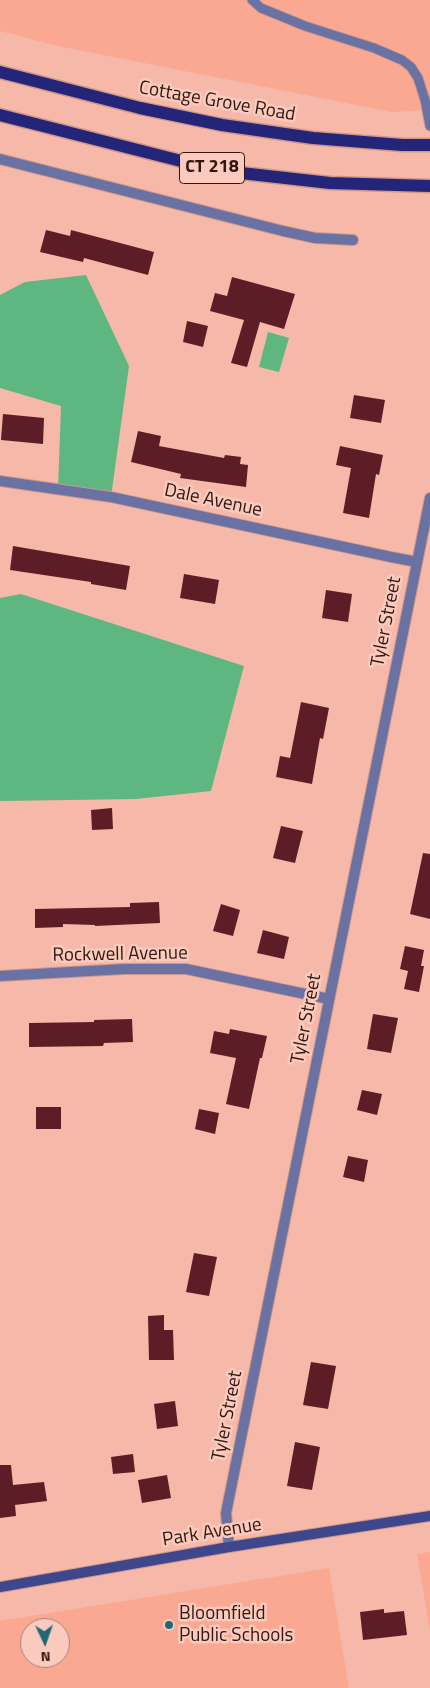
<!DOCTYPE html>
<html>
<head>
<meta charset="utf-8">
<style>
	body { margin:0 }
	#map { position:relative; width:430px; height:1688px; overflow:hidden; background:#f6b8a8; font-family:"Titillium Web",sans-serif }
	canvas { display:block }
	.north { position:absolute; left:20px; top:1618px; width:50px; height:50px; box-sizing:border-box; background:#f9cabd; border:1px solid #a98277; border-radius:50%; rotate:177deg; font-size:14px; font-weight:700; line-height:20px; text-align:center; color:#32160f }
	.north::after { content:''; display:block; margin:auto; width:18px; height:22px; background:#216777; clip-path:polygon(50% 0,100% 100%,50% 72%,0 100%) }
</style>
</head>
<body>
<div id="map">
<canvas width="430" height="1688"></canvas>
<div class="north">N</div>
</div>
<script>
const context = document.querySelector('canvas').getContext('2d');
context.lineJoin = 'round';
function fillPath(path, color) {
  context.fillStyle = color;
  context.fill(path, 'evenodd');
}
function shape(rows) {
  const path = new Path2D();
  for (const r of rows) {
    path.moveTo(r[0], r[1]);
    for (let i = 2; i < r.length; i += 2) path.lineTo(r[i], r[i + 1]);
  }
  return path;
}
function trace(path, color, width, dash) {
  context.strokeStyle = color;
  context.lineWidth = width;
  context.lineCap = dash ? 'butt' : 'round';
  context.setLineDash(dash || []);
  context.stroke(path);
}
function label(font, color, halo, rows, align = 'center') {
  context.font = font + ' "Titillium Web",sans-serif';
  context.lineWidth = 5;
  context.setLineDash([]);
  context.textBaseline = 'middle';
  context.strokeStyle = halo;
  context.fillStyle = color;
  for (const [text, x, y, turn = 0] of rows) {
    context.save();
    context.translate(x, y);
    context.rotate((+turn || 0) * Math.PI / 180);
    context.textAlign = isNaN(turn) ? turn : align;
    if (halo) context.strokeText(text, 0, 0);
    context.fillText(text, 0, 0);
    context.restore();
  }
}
fillPath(shape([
	[0,0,430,0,430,110,392,112,58,46,0,31],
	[430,1552,430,1630,417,1554],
	[329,1568,349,1688,0,1688,0,1621],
	[30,1628,60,1628,60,1658,30,1658]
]), '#fba892');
fillPath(shape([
	[86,275,129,366,111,497,58,490,61,406,0,388,0,295,25,282],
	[268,332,289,338,279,372,259,367],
	[21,594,244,666,211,791,136,799,0,801,0,598]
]), '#5eb681');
fillPath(shape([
	[46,230,70,236,71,230,154,252,148,275,84,258,83,262,40,252],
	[232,277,295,294,284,329,260,322,247,367,231,363,244,320,210,311,215,293,227,296],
	[187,321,208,326,203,347,183,342],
	[354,395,385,400,381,423,350,418],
	[3,414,44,418,43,444,1,440],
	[138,431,161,436,159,446,224,458,225,455,241,457,240,464,248,465,246,487,180,478,181,474,131,462],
	[340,446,383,455,379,475,376,474,369,518,343,513,351,468,336,465],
	[13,546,130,566,126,590,91,584,91,582,10,570],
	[184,574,219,580,215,604,180,598],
	[326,590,352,594,348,622,322,618],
	[301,702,329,708,323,739,320,738,312,784,276,777,280,756,290,758],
	[112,808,113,829,92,830,91,810],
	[281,826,303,831,295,863,273,858],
	[423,853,430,854,430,919,410,914],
	[159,902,160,923,95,926,95,925,63,924,63,927,35,928,35,909,130,907,130,903],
	[221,904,240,910,233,936,213,931],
	[263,930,289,937,284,959,257,953],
	[405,946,424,950,421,966,424,966,419,992,404,989,408,971,400,969],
	[373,1014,398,1018,391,1053,367,1049],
	[132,1019,133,1042,104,1043,103,1046,29,1047,29,1023,94,1022,94,1020],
	[230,1029,267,1036,262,1058,260,1058,249,1109,226,1104,236,1058,210,1053,214,1031,229,1034],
	[362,1090,382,1094,377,1115,357,1110],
	[36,1107,61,1107,61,1129,36,1129],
	[199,1109,219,1113,215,1134,195,1129],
	[348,1156,368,1160,364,1182,343,1177],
	[194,1253,217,1257,209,1296,186,1292],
	[164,1315,164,1330,173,1330,174,1360,149,1360,148,1316],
	[311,1362,336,1366,328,1409,303,1405],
	[175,1401,178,1426,157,1429,154,1404],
	[295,1442,320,1447,312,1490,287,1486],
	[133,1454,135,1472,113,1474,111,1457],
	[0,1465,11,1465,13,1485,44,1482,47,1501,15,1505,16,1516,0,1518],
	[167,1475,171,1498,142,1503,138,1480],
	[384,1609,384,1613,404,1611,407,1635,363,1640,360,1612]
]), '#5d1d26');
const service = shape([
	[252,0,261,8,305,26,374,48,402,60,411,67,418,78,425,100,430,126]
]);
const minor = shape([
	[0,159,283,231,315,238,353,240],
	[0,481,111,497,391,557,417,562],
	[0,976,124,969,186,969,329,999],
	[229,1547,226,1513,430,498]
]);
const secondary = shape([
	[0,1587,229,1547,430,1516]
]);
const primary = shape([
	[0,72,140,108,222,125,313,138,402,145,430,145],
	[0,115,189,163,232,172,330,183,430,186]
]);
trace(service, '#cf9889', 11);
trace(minor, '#cf9889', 12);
trace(secondary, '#cf9889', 12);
trace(primary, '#cf9889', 15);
trace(service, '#6972a2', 9);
trace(minor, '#6972a2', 10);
trace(secondary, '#3e478b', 10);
trace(primary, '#242479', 12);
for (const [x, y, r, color] of [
	[169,1625,5,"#216777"]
]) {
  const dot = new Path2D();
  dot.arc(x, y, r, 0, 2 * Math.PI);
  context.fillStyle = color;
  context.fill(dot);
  trace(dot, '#f9cabd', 2);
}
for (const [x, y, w] of [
	[212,168,65]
]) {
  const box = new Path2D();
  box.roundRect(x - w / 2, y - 15.5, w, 31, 4);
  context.fillStyle = '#f9cabd';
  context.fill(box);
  trace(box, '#32160f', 1);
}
label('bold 18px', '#32160f', null, [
	["CT 218",212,168]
]);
label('19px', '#32160f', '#f9cabd', [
	["Cottage Grove Road",217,102,10],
	["Dale Avenue",213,501,12],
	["Tyler Street",387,622,-79],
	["Rockwell Avenue",120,955,-1],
	["Tyler Street",307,1019,-79],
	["Tyler Street",228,1416,-79],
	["Park Avenue",212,1533,-9]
]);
label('19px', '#32160f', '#f9cabd', [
	["Bloomfield",179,1614],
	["Public Schools",179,1636]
], 'left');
</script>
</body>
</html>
